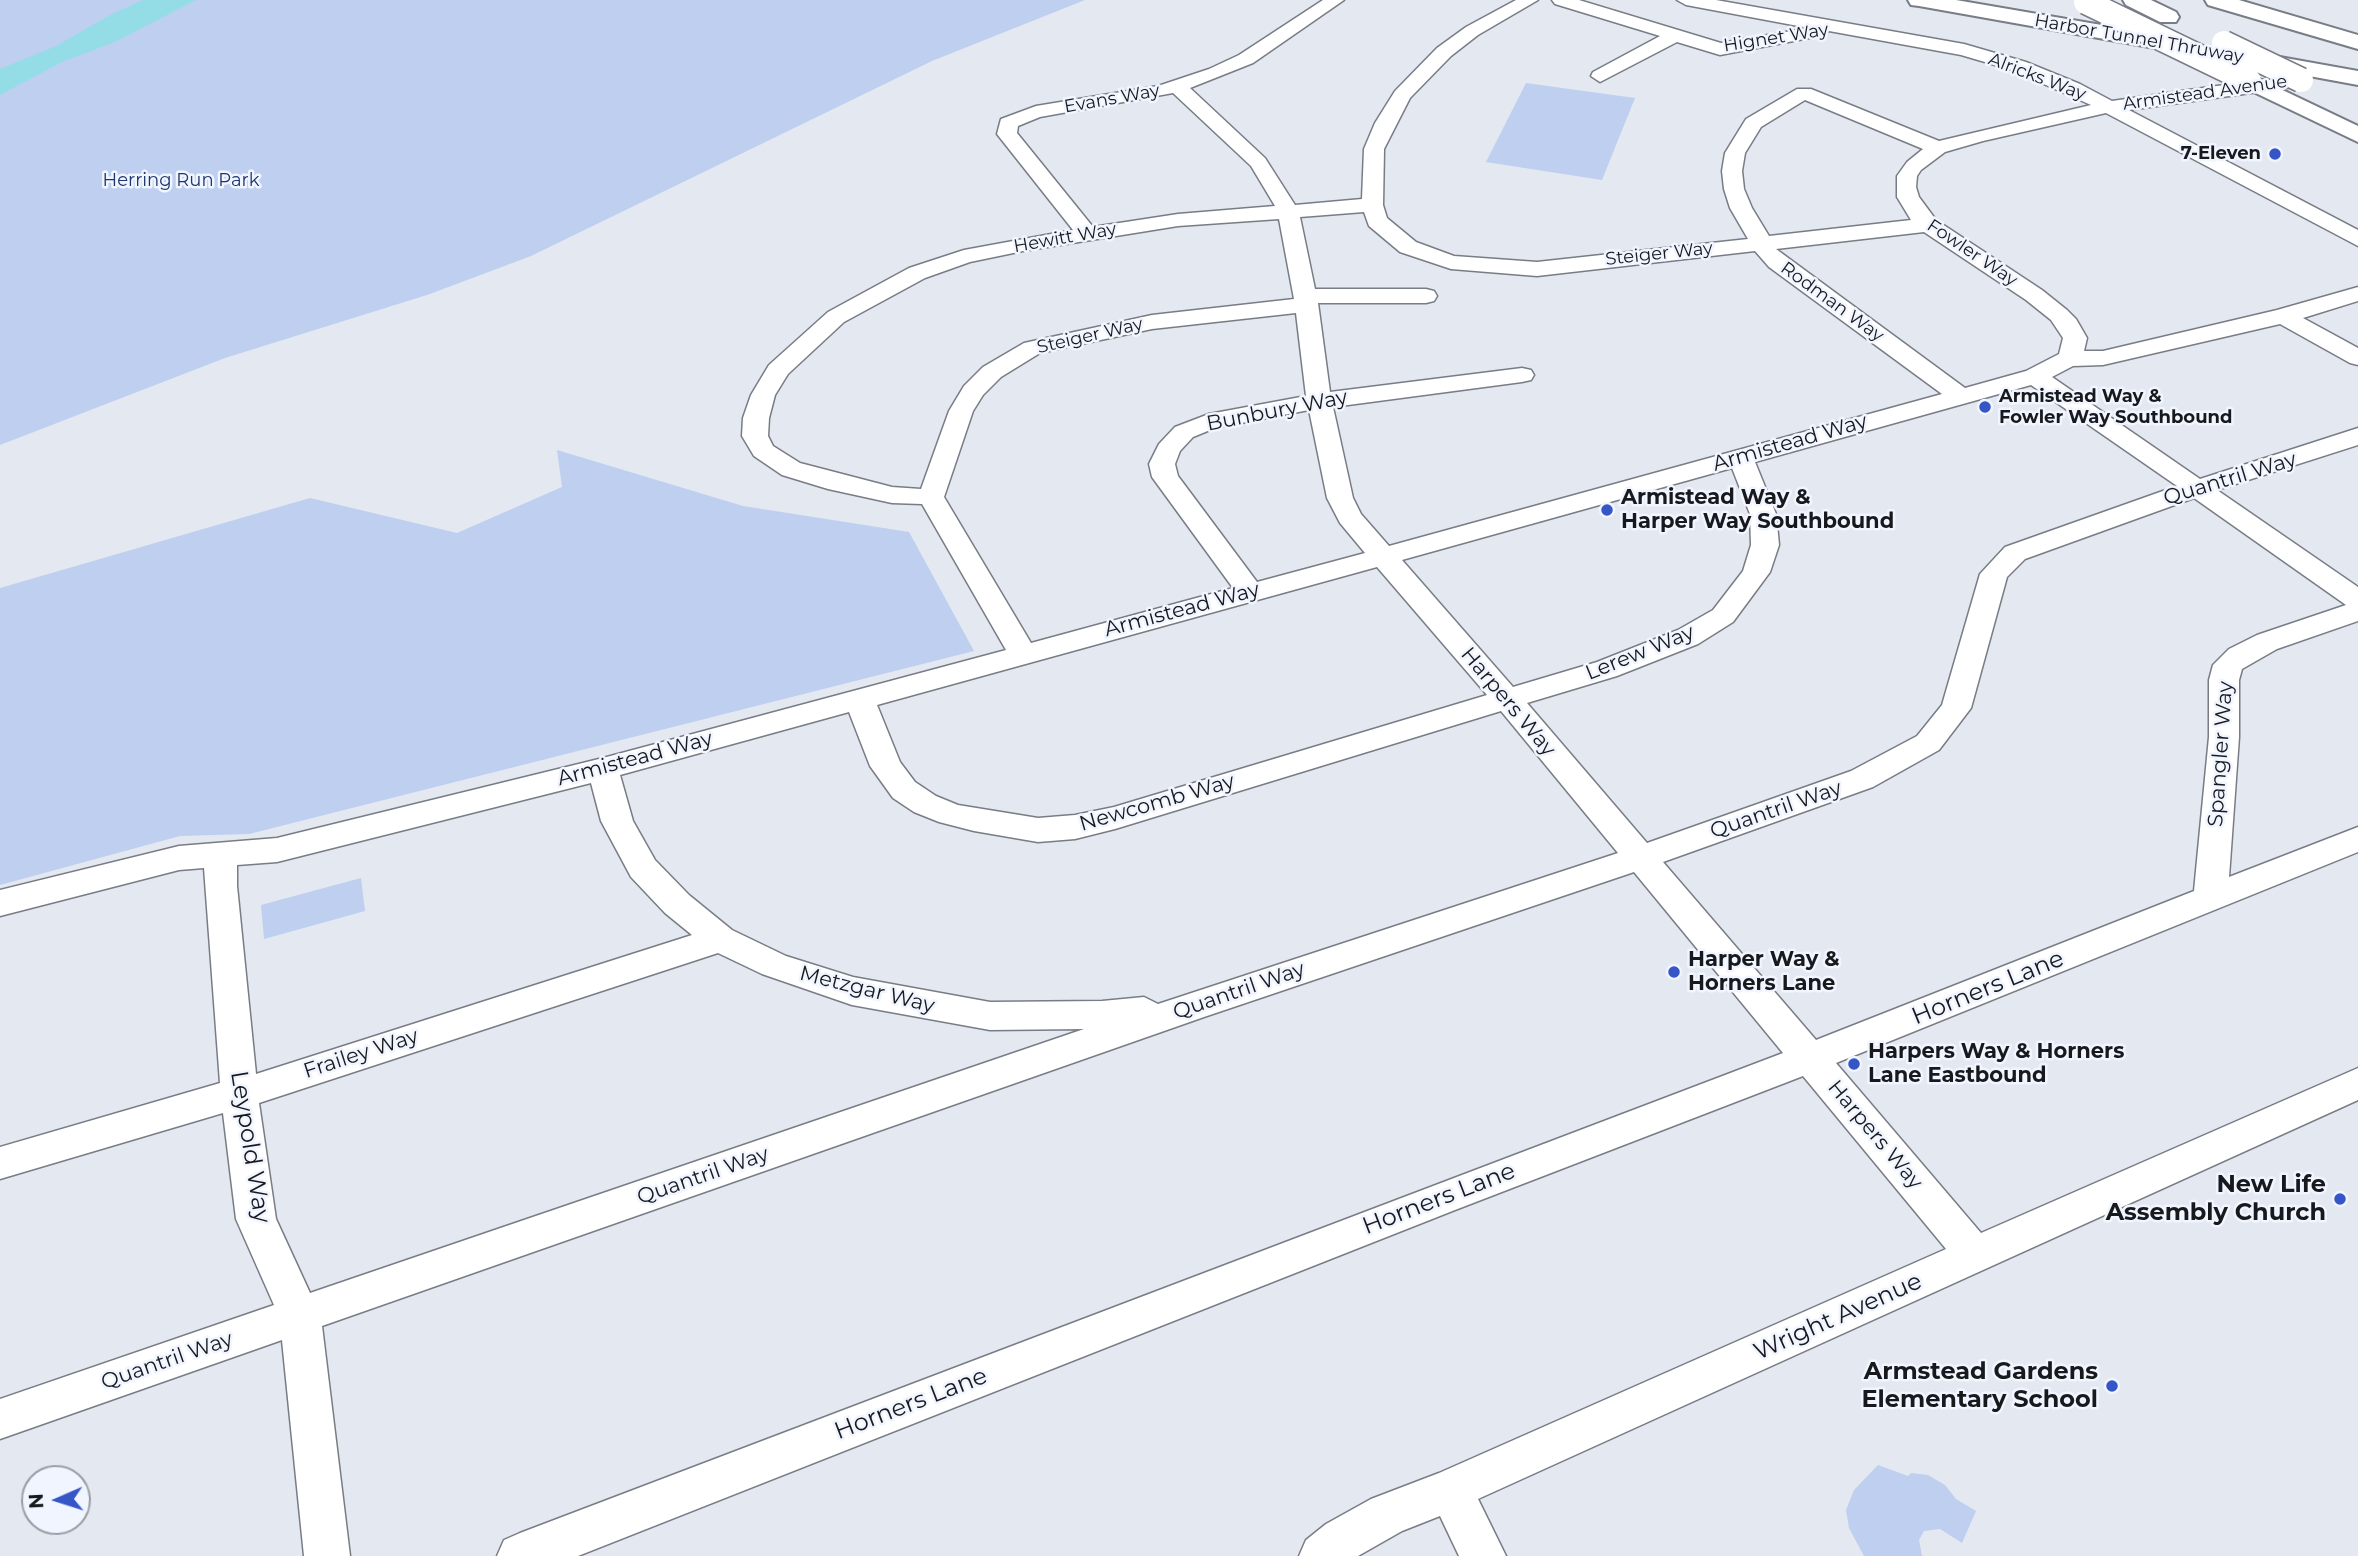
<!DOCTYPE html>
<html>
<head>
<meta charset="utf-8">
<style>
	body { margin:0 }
	#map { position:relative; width:2358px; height:1556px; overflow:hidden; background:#e3e8f1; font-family:Montserrat,sans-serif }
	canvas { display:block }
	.north { position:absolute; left:21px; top:1465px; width:70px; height:70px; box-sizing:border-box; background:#f0f5ff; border:2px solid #999da4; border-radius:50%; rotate:267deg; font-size:19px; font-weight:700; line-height:28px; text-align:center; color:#17191c }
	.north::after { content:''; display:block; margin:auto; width:24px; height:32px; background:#3656c8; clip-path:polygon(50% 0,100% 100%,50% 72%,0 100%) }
</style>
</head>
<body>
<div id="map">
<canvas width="2358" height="1556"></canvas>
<div class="north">N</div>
</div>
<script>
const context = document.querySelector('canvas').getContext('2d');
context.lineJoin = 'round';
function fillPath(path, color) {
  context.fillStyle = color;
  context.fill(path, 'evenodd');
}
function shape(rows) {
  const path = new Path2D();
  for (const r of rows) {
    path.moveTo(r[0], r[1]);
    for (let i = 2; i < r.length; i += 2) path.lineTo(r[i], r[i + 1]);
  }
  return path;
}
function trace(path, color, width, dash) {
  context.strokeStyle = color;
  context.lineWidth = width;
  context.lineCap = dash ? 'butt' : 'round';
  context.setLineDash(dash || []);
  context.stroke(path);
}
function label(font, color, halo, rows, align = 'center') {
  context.font = font + ' Montserrat,sans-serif';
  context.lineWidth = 5;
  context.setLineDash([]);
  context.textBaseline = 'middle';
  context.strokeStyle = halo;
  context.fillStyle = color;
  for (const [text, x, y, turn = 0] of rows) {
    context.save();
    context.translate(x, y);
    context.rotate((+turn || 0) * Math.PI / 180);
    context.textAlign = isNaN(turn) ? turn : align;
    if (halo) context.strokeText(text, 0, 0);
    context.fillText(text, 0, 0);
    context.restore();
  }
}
fillPath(shape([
	[0,0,1085,0,932,61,531,256,427,295,225,358,0,445],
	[1526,83,1635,98,1602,180,1486,162],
	[557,450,743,506,909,532,974,651,249,834,180,836,0,885,0,588,310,498,457,533,562,487],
	[361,878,365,911,264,939,261,905],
	[1878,1465,1908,1476,1911,1473,1928,1475,1945,1485,1956,1499,1976,1511,1962,1543,1940,1529,1924,1531,1919,1540,1922,1556,1864,1556,1849,1528,1846,1510,1854,1490]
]), '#becff0');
fillPath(shape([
	[143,0,196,0,115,42,64,61,0,95,0,69,56,46,112,14]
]), '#94dde7');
const street = shape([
	[1323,0,1344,0,1253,63,1190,88,1265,158,1295,205,1362,199,1364,149,1375,123,1395,91,1437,48,1466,27,1516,0,1538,0,1478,35,1451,56,1410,98,1384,149,1383,205,1387,218,1416,242,1454,256,1537,262,1748,239,1730,208,1724,189,1722,171,1725,153,1746,119,1797,89,1811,89,1939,141,2091,105,2012,70,1961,55,1829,31,1820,36,1720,55,1677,42,1600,82,1591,76,1593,72,1660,36,1555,4,1552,0,1579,0,1721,43,1809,28,1686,5,1677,0,1716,0,1964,44,2026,62,2080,84,2112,101,2301,74,2308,76,2311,80,2301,86,2129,110,2358,230,2358,246,2106,113,1983,141,1945,152,1921,170,1917,176,1916,187,1919,197,1936,220,2042,290,2067,310,2076,319,2087,338,2084,351,2103,351,2277,310,2358,287,2358,301,2303,318,2358,348,2358,365,2350,363,2280,324,2103,365,2073,366,2052,377,2200,479,2358,428,2358,445,2217,490,2358,587,2358,621,2277,649,2242,669,2239,680,2239,737,2229,877,2358,827,2358,852,1836,1063,1981,1233,2358,1068,2358,1100,1478,1499,1506,1556,1459,1556,1440,1516,1402,1531,1358,1556,1299,1556,1306,1540,1326,1524,1371,1499,1439,1473,1946,1249,1803,1076,1455,1210,578,1556,497,1556,504,1540,520,1533,1783,1053,1634,872,1204,1017,322,1326,350,1556,304,1556,282,1340,0,1439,0,1399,274,1305,236,1219,223,1113,0,1179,0,1147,220,1083,204,868,179,870,0,916,0,890,179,846,277,838,603,758,1006,650,922,504,892,503,828,489,782,475,754,456,742,436,743,418,751,395,769,365,828,312,909,268,964,250,1073,230,997,134,1001,119,1036,106,1158,86,1209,69,1239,55,1323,0],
	[1173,93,1251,166,1275,206,1178,214,1093,227,1017,133,1018,126,1040,117,1173,93],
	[1805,100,1923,149,1907,162,1897,176,1897,197,1911,220,1769,236,1752,208,1744,189,1742,171,1745,153,1761,127,1805,100],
	[1364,212,1369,226,1400,252,1451,269,1537,276,1755,251,1769,267,1942,394,1389,546,1361,514,1353,498,1333,407,1522,382,1531,380,1534,375,1531,370,1522,368,1330,392,1318,303,1426,303,1434,301,1437,296,1434,291,1426,289,1315,289,1300,217,1364,212],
	[1279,219,1294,299,1152,315,1024,343,983,367,964,386,949,411,921,489,892,487,800,463,773,446,768,436,769,418,775,395,788,374,844,322,925,278,970,262,1023,251,1178,226,1279,219],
	[1924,232,2026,300,2051,320,2063,338,2059,354,2026,371,1965,388,1776,249,1924,232],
	[1296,313,1306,396,1209,414,1175,427,1159,444,1149,464,1152,477,1233,588,1031,643,944,497,973,411,983,395,1001,377,1040,353,1152,329,1296,313],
	[2031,385,2177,486,2005,547,1980,574,1942,705,1917,736,1851,771,1647,843,1527,703,1617,676,1698,644,1733,622,1770,572,1779,545,1776,514,1755,462,2031,385],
	[1309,410,1327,498,1340,523,1365,553,1257,582,1178,476,1175,464,1180,451,1193,437,1215,428,1309,410],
	[1732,468,1750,514,1751,545,1743,571,1713,610,1678,630,1597,662,1513,687,1402,560,1732,468],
	[2194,498,2346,605,2257,635,2229,649,2213,665,2209,680,2209,737,2194,891,1816,1040,1663,862,1873,787,1939,750,1971,708,2007,577,2025,559,2194,498],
	[1377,567,1487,695,1114,807,1075,815,1038,818,958,805,936,796,915,782,900,762,877,705,1377,567],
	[1501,711,1618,853,1158,1004,1144,997,1102,1001,990,1002,853,977,786,956,732,930,689,895,655,860,633,821,620,775,849,712,870,766,893,798,914,812,939,822,974,831,1038,842,1075,839,1115,829,1501,711],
	[591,783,601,821,631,877,665,913,692,935,256,1074,237,886,237,865,277,862,591,783],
	[718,953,762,974,852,1005,990,1030,1084,1029,310,1293,276,1219,259,1103,718,953]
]);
const primary = shape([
	[2123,0,2151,0,2176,12,2179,17,2176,22,2160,22,2126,5,2123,0],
	[2249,74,2358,126,2358,142,2241,86,2237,81,2241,76,2249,74]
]);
const highway = shape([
	[1908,0,1956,0,2183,39,2191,41,2194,46,2191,51,2183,53,1919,6,1911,5,1908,0],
	[2205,0,2239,0,2358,35,2358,49,2208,5,2205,0],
	[2252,52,2358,71,2358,85,2244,64,2241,59,2244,54,2252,52]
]);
trace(street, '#787c85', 3);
trace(primary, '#787c85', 4);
trace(highway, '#787c85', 4);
fillPath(street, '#fff');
fillPath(primary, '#fff');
fillPath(highway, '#fff');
const primaryBridge = shape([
	[2086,2,2249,81],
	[2224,43,2301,80]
]);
trace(primaryBridge, '#787c85', 27, []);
trace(primaryBridge, '#fff', 24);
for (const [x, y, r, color] of [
	[2275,154,7,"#3656c8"],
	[1985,407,7,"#3656c8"],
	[1607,510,7,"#3656c8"],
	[1674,972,7,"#3656c8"],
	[1854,1064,7,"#3656c8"],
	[2340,1199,7,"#3656c8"],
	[2112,1386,7,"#3656c8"]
]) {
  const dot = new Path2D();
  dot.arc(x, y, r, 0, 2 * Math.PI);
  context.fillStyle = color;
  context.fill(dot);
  trace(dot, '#f0f5ff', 2.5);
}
label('18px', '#17191c', '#f0f5ff', [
	["Hignet Way",1776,38,-9],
	["Harbor Tunnel Thruway",2139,39,10],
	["Alricks Way",2037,77,21],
	["Armistead Avenue",2205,93,-8],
	["Evans Way",1112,99,-10],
	["Hewitt Way",1065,238,-10],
	["Fowler Way",1972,253,34],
	["Steiger Way",1659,254,-6],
	["Rodman Way",1832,302,36],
	["Steiger Way",1090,336,-13]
]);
label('bold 18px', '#17191c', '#f0f5ff', [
	["7-Eleven",2261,154],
	["Armistead Way &",1999,397,"left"],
	["Fowler Way Southbound",1999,418,"left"]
], 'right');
label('18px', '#1d366f', '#f0f5ff', [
	["Herring Run Park",181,181]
]);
label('21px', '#17191c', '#f0f5ff', [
	["Bunbury Way",1277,411,-11],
	["Armistead Way",1790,443,-16],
	["Quantril Way",2230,479,-17],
	["Armistead Way",1182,610,-15],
	["Lerew Way",1640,653,-22],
	["Harpers Way",1508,702,50],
	["Spangler Way",2221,754,-86],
	["Armistead Way",635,759,-15],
	["Newcomb Way",1157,803,-16],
	["Quantril Way",1776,810,-19],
	["Metzgar Way",867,990,14],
	["Quantril Way",1239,991,-19],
	["Frailey Way",361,1054,-18],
	["Harpers Way",1875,1135,50],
	["Quantril Way",703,1176,-19],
	["Quantril Way",167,1361,-19]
]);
label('bold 21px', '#17191c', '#f0f5ff', [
	["Armistead Way &",1621,498],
	["Harper Way Southbound",1621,522],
	["Harper Way &",1688,960],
	["Horners Lane",1688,984],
	["Harpers Way & Horners",1868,1052],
	["Lane Eastbound",1868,1076]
], 'left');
label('24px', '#17191c', '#f0f5ff', [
	["Horners Lane",1988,988,-22],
	["Leypold Way",250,1147,81],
	["Horners Lane",1439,1199,-21],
	["Wright Avenue",1838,1317,-24],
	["Horners Lane",911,1404,-21]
]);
label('bold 24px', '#17191c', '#f0f5ff', [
	["New Life",2326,1185],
	["Assembly Church",2326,1213],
	["Armstead Gardens",2098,1372],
	["Elementary School",2098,1400]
], 'right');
</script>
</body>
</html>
